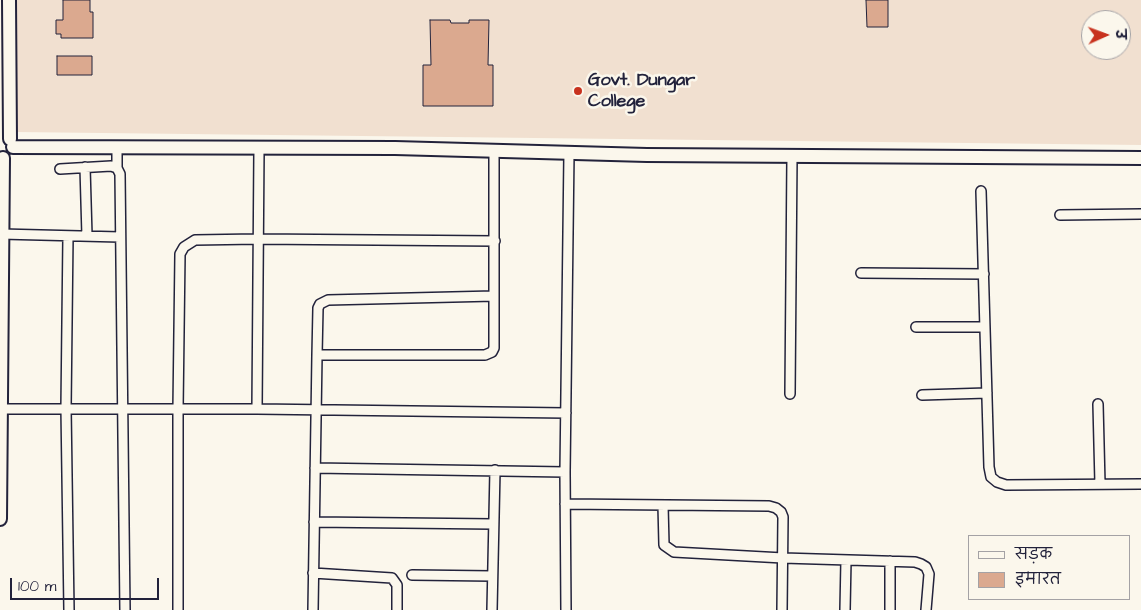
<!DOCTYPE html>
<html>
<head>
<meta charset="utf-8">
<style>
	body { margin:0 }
	#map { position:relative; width:1141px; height:610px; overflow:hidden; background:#fbf7ec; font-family:"Architects Daughter","Playpen Sans Deva",sans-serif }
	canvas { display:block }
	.legend { position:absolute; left:968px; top:535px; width:162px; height:65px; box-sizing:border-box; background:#fbf7ec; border:1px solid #a4a2a5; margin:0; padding:6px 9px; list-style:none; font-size:15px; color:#22223b }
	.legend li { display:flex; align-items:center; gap:10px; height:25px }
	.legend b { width:25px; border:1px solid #a4a2a5 }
	.north { position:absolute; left:1081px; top:10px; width:50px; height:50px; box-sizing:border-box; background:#fbf7ec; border:1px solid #a4a2a5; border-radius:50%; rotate:88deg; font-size:14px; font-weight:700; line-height:20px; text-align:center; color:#22223b }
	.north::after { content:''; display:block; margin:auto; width:18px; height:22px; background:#c8321e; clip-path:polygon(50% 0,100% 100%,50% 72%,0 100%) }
	.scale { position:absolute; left:10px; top:578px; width:149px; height:22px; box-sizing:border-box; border:2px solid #22223b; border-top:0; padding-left:6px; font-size:15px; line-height:18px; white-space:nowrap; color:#22223b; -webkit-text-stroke:4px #fbf7ec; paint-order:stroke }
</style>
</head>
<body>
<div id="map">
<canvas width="1141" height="610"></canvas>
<ul class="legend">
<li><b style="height:6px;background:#fbf7ec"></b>सड़क</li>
<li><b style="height:14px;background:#dba98f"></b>इमारत</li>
</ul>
<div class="north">उ</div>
<div class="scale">100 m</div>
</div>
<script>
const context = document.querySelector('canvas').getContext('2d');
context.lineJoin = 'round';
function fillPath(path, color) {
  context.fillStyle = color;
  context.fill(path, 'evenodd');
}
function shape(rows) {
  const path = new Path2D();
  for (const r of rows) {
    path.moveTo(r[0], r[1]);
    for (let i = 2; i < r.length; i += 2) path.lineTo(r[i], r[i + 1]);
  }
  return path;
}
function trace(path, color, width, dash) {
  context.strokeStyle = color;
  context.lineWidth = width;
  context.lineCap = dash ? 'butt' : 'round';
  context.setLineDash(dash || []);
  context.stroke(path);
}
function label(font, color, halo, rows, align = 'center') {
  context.font = font + ' "Architects Daughter",sans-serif';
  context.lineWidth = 5;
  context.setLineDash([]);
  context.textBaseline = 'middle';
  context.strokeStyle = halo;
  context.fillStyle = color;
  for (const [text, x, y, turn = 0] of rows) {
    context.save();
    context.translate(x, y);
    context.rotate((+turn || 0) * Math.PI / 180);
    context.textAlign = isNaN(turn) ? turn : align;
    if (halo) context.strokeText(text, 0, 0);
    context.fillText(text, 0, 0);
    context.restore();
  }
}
fillPath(shape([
	[15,0,1141,0,1141,145,15,132],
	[1091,20,1121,20,1121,50,1091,50]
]), '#f1e0d0');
const building = shape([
	[63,0,90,0,90,12,93,12,93,38,61,38,61,34,56,34,56,20,63,20,63,0],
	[866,0,888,0,888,27,867,27,866,0],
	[430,20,450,20,451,23,469,23,469,20,489,20,488,65,493,65,493,106,423,106,423,65,431,65,430,20],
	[57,56,92,56,92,75,57,75,57,56]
]);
fillPath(building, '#dba98f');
trace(building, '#22223b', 1);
const street = shape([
	[85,167,87,236],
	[117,168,117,147],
	[60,169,111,166,117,168,120,174,125,610],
	[981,191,989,467,991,477,997,482,1006,485,1141,484],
	[1060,215,1141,214],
	[1,234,120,237],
	[68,236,66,408,69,610],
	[861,273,984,274],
	[916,327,985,327],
	[317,355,485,355,492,352,494,348,494,152],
	[790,394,792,156],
	[922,395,987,393],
	[1098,404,1100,484],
	[0,409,257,409,566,413],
	[257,409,259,149],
	[315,468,565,472],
	[565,504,769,506,776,508,781,512,783,517,782,610],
	[663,505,664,545,674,552,783,558,915,562,921,564,926,567,929,574,926,610],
	[314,522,493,524],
	[313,573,392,578,397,585,397,610],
	[412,575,492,576],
	[178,610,178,409,180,254,184,247,195,240,257,239,495,241],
	[313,610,317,355,318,308,320,304,328,300,494,296],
	[492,610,495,470],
	[566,610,565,472,569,153],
	[845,610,846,560],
	[890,610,890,561]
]);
const secondary = shape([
	[9,0,10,139],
	[13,147,395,148,647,155,1141,158],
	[0,519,3,158]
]);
trace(street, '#22223b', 12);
trace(secondary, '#22223b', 16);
trace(street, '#fbf7ec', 9);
trace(secondary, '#fbf7ec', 12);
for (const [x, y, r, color] of [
	[578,91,5,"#c8321e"]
]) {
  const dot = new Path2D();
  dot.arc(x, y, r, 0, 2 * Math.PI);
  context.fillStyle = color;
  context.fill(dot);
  trace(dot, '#fbf7ec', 2);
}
label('bold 18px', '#22223b', '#fbf7ec', [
	["Govt. Dungar",588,81],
	["College",588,102]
], 'left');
</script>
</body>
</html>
